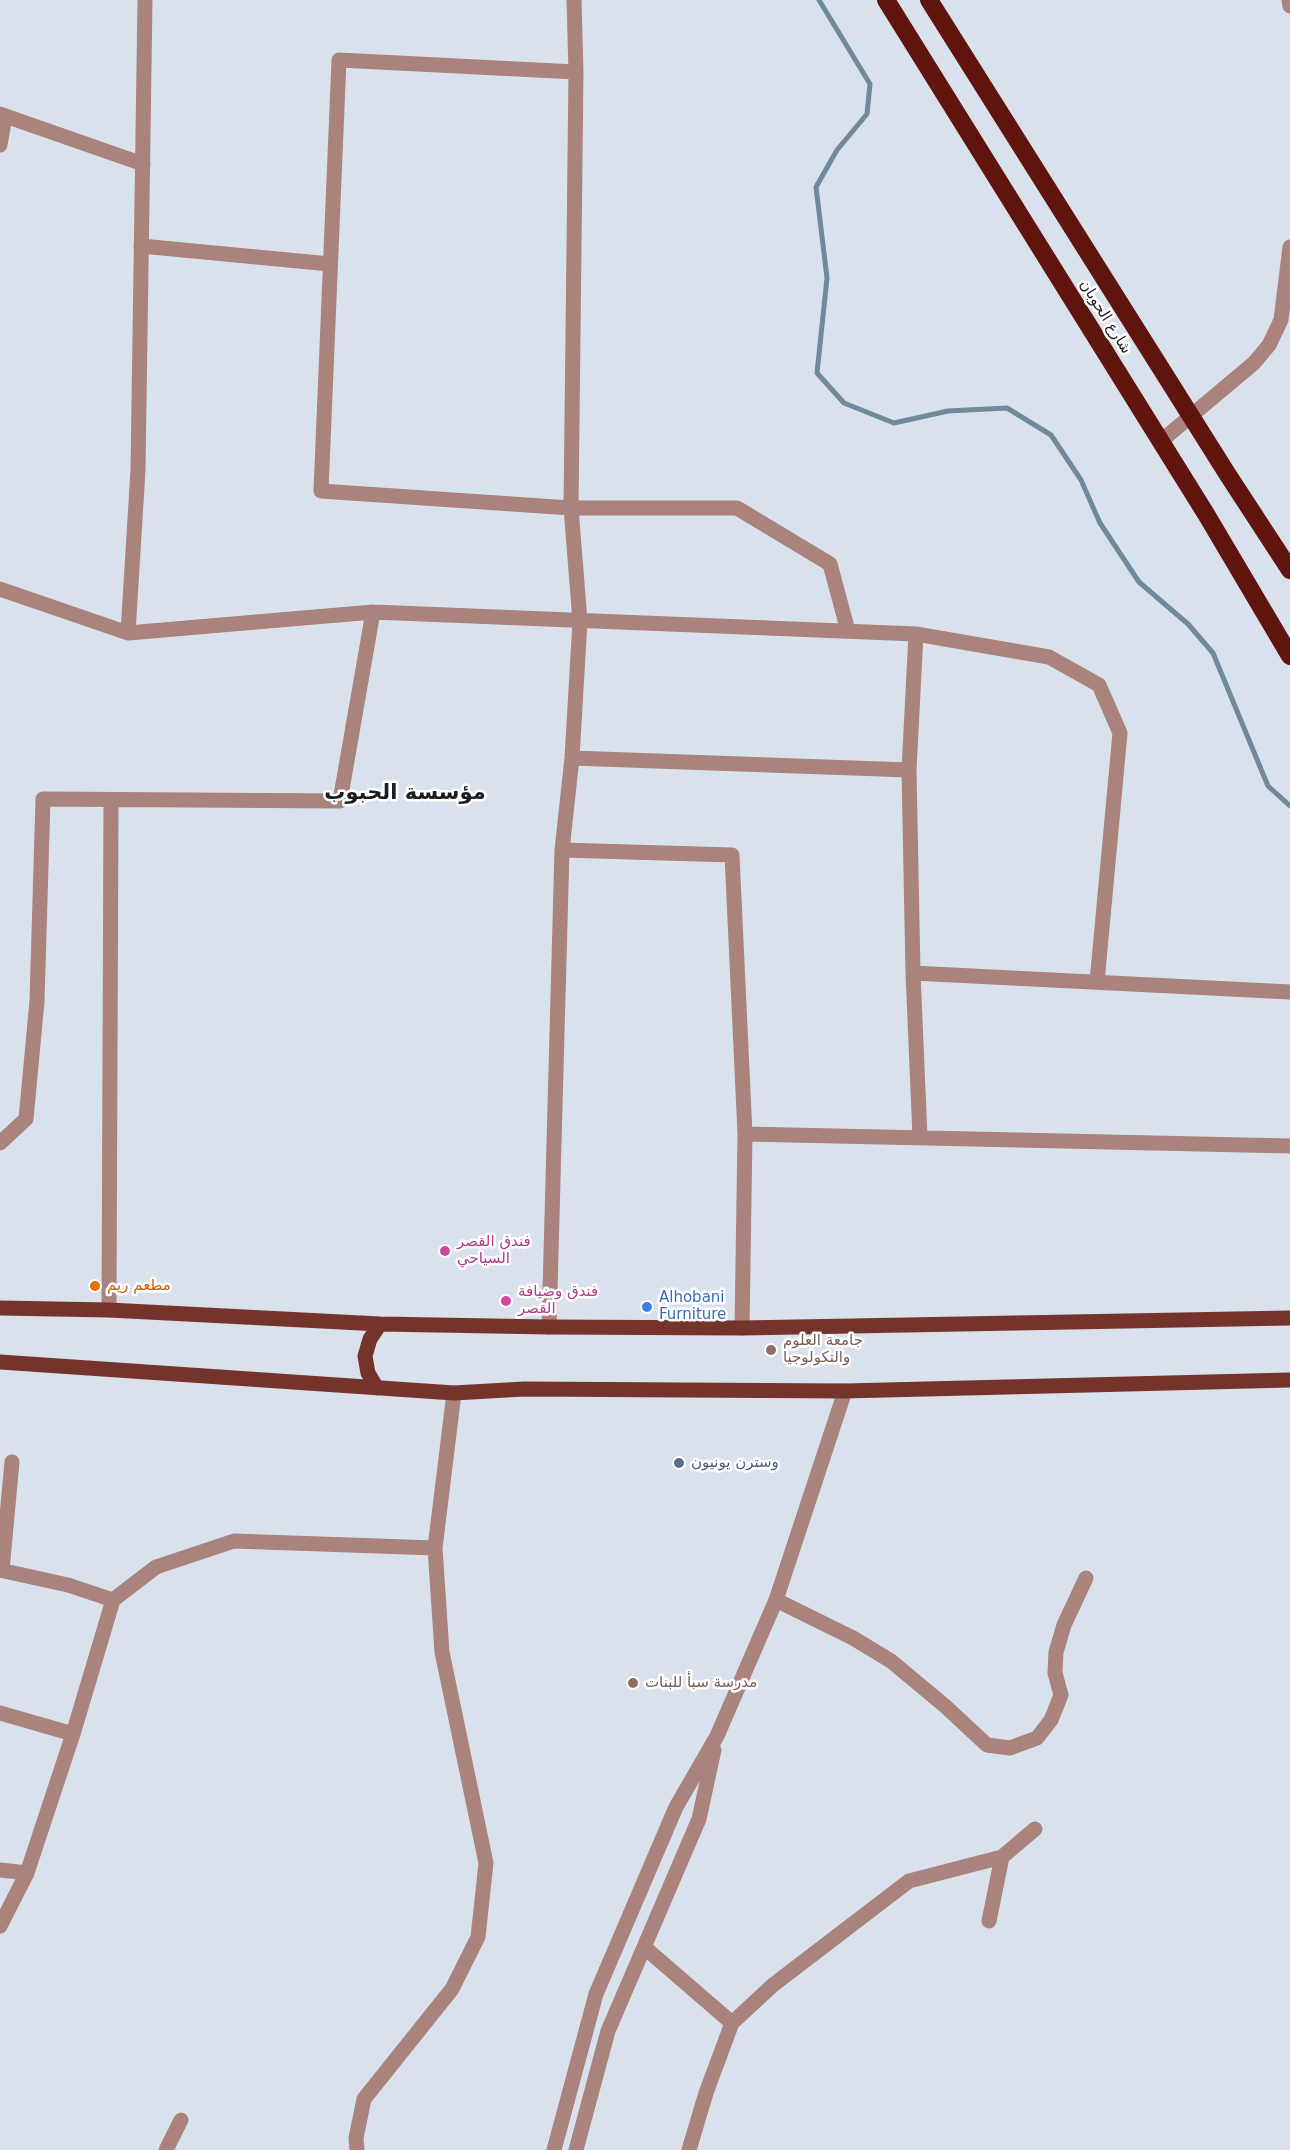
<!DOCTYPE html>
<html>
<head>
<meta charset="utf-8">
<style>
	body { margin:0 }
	canvas { display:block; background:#d9e2ec }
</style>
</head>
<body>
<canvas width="1290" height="2150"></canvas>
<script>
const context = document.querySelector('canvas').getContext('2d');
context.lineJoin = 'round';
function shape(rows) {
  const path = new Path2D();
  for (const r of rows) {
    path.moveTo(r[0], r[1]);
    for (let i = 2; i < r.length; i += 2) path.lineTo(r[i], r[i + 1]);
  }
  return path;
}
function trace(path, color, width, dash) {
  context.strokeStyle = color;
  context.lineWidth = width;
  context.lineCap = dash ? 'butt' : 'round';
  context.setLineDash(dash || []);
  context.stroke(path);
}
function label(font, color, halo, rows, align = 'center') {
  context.font = font + ' "DejaVu Sans","Noto Sans Arabic",sans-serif';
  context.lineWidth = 5;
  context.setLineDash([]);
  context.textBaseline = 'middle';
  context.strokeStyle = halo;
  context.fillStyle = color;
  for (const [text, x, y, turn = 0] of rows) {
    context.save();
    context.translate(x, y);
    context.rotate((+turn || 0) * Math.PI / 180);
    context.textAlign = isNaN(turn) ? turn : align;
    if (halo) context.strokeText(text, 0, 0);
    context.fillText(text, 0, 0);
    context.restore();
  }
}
trace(shape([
	[819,0,870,84,867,114,837,150,816,187,827,278,817,373,844,403,894,423,948,411,1007,408,1051,435,1081,480,1100,523,1139,582,1188,624,1213,653,1268,786,1290,806]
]), '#708a9a', 5);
trace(shape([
	[1289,0,1290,6],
	[576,72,339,60,321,491,571,508,737,508,830,564,848,631],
	[0,114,143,164],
	[0,145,5,116],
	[141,246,330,264],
	[1161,441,1254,363,1269,345,1281,320,1290,247],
	[0,589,128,633,373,612,916,634,1049,657,1099,685,1120,733,1097,982],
	[128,633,138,470,145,0],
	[916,634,909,770,913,973,920,1137],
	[572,758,909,770],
	[562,850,732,855,745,1134,742,1328],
	[913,973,1290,992],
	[745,1134,1290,1146],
	[0,1143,26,1119,37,1001,43,799,340,801,373,612],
	[109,1310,111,800],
	[549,1327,562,850,572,758,580,621,571,508,576,72,574,0],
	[0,1570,68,1585,113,1600],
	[2,1570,12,1462],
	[776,1600,853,1638,891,1661,945,1706,987,1745,1010,1748,1037,1738,1051,1720,1061,1695,1055,1673,1056,1652,1064,1625,1086,1578],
	[0,1713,73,1734],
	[0,1870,27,1873],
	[989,1921,1002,1857],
	[0,1926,27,1873,73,1734,113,1600,156,1567,234,1541,435,1548],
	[644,1947,732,2023],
	[166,2150,181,2120],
	[357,2150,356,2138,364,2099,452,1989,478,1937,486,1863,442,1652,435,1548,454,1393],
	[554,2150,596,1994,676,1807,717,1736,776,1600,845,1391],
	[576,2150,608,2031,699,1819,714,1750],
	[689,2150,706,2093,732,2023,773,1985,909,1881,1002,1857,1035,1829]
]), '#a9837c', 15);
trace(shape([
	[0,1308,109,1310,380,1324,549,1327,742,1328,1290,1318],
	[0,1362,454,1393,524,1389,845,1391,1290,1380],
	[377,1388,368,1373,365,1356,370,1339,380,1324]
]), '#74342b', 15);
trace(shape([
	[886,0,1206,514,1290,656],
	[929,0,1228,475,1290,570]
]), '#5f140d', 18);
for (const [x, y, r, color] of [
	[445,1251,6,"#d1479c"],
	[95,1286,6,"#e8710a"],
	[506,1301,6,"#d1479c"],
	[647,1307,6,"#3f7fe0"],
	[771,1350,6,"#8d6e63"],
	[679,1463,6,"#5c6f8a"],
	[633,1683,6,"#8d6e63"]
]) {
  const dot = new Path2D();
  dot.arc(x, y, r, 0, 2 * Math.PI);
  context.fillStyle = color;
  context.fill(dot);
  trace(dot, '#fff', 2);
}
label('15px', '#191c20', '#fff', [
	["شارع الحوبان",1105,317,58]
]);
label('15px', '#b23c85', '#fff', [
	["فندق القصر",457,1242],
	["السياحي",457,1259],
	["فندق وضيافة",518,1292],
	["القصر",518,1309]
], 'left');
label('15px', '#c56008', '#fff', [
	["مطعم ريم",107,1286]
], 'left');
label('15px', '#366cbe', '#fff', [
	["Alhobani",659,1298],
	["Furniture",659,1315]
], 'left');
label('15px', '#785e54', '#fff', [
	["جامعة العلوم",783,1341],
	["والتكولوجيا",783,1358],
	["مدرسة سبأ للبنات",645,1683]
], 'left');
label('15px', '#4e5e75', '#fff', [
	["وسترن يونيون",691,1463]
], 'left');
label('bold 21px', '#191c20', '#fff', [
	["مؤسسة الحبوب",405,794]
]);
</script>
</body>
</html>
